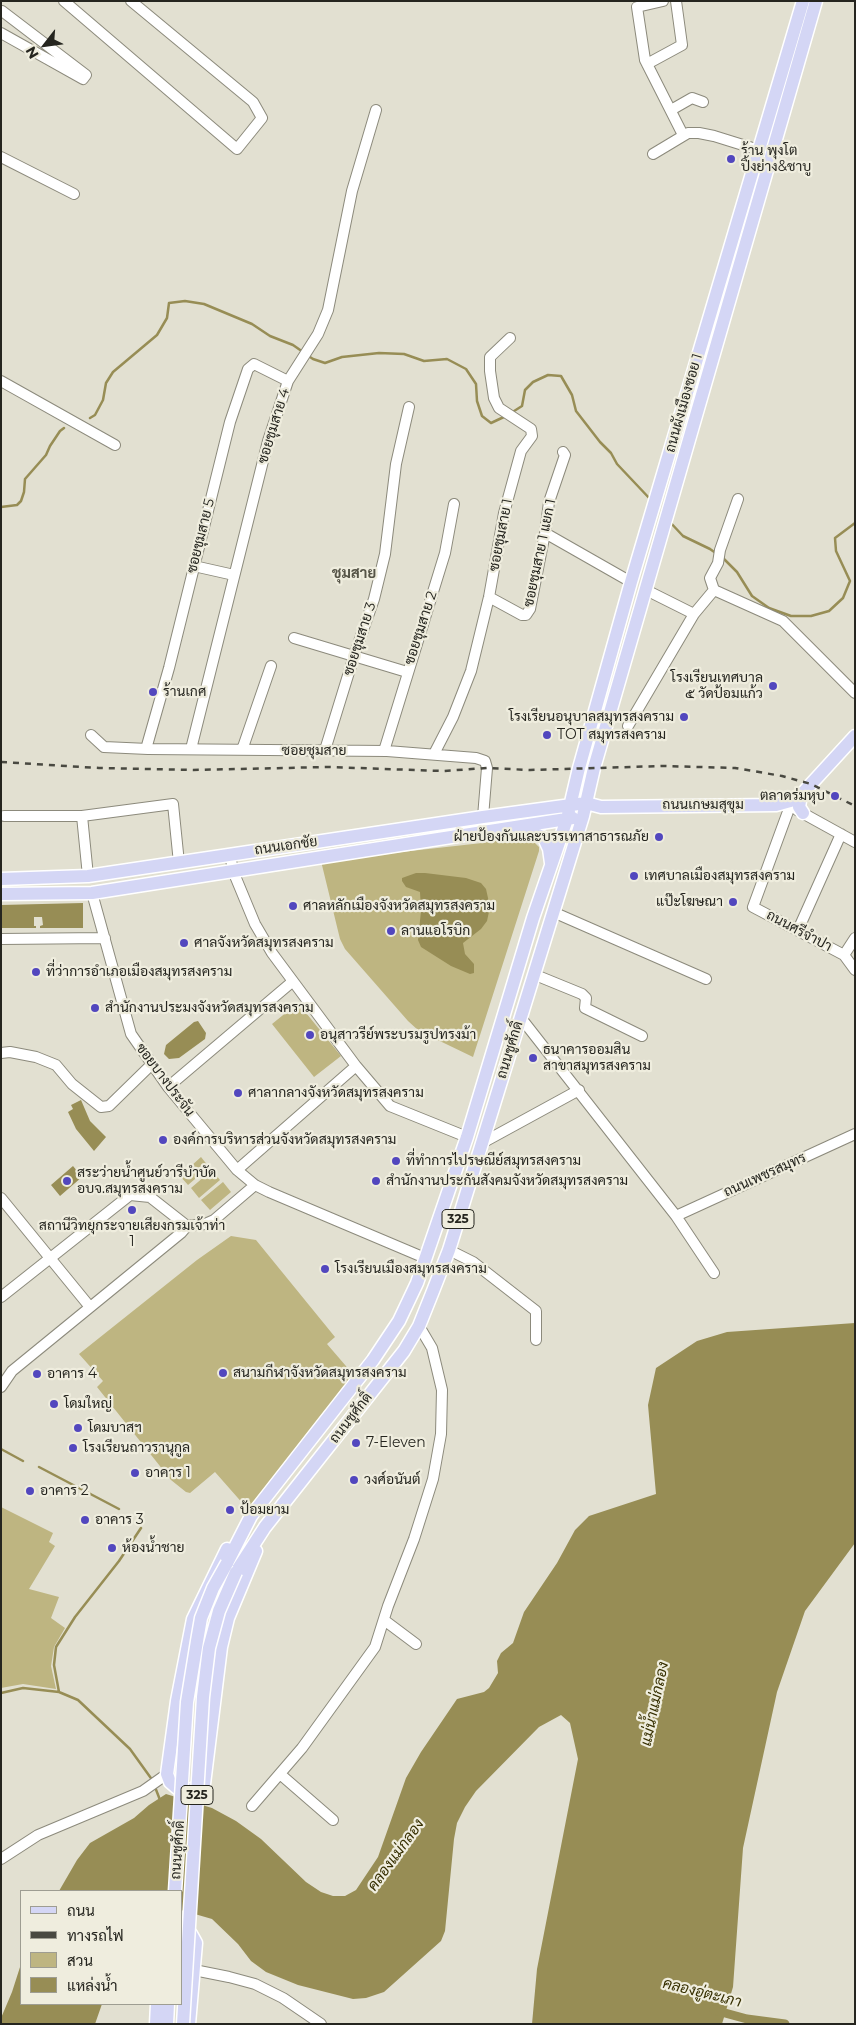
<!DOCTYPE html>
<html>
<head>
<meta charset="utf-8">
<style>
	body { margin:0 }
	#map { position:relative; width:856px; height:2025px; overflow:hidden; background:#e2e0d1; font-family:Montserrat,Sarabun,sans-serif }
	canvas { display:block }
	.frame { position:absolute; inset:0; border:2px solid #25251f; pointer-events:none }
	.legend { position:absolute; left:20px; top:1890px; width:162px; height:115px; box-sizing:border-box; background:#efedde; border:1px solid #9e9d92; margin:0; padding:6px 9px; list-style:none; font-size:15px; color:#25251f }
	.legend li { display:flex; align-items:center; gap:10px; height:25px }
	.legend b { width:25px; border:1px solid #9e9d92 }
	.north { position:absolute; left:20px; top:20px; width:50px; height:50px; -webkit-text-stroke:4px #efedde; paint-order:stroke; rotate:240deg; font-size:14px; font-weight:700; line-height:20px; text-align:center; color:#25251f }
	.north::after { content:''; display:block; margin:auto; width:18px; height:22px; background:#25251f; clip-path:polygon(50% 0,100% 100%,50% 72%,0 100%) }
</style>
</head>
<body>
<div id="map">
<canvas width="856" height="2025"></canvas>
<div class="frame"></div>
<ul class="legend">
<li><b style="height:6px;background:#d4d6f5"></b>ถนน</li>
<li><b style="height:6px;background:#494941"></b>ทางรถไฟ</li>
<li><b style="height:14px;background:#beb581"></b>สวน</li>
<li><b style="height:14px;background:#978d55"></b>แหล่งน้ำ</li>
</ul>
<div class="north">N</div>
</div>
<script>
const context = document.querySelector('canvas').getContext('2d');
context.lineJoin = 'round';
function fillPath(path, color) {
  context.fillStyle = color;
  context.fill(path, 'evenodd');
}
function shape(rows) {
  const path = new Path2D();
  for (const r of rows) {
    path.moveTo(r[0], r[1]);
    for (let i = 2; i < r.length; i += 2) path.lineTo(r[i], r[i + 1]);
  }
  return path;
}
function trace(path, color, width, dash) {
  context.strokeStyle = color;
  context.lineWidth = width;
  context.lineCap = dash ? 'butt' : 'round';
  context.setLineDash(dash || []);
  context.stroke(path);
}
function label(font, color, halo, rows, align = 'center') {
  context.font = font + ' Montserrat,Sarabun,sans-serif';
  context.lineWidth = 4.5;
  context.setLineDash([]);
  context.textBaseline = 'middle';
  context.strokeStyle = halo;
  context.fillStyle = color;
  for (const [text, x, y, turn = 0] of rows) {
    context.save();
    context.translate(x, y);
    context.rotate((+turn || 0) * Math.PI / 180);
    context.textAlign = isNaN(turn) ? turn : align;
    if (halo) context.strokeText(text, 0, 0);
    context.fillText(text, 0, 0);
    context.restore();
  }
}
fillPath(shape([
	[523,836,532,840,539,847,539,851,473,1057,419,1031,408,1021,345,949,340,939,321,861,482,843],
	[298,1003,341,1056,314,1077,272,1024],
	[201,1157,209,1167,188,1185,180,1176],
	[212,1170,220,1180,199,1198,191,1188],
	[223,1182,231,1192,210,1210,201,1200],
	[231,1236,256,1240,335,1337,327,1344,358,1380,252,1514,215,1472,190,1493,186,1492,171,1480,97,1387,103,1381,79,1354,197,1260],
	[1,1507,53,1533,49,1542,55,1546,29,1589,59,1597,51,1618,65,1628,54,1647,51,1666,56,1689,23,1684,1,1688]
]), '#beb581');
fillPath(shape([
	[416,873,425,873,466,878,481,883,486,889,490,907,487,921,481,929,463,943,465,954,474,964,474,973,470,974,451,966,421,947,418,940,421,911,420,892,406,887,402,881,402,878],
	[83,903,83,928,40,928,40,926,43,925,42,917,34,917,34,926,36,926,36,928,1,928,1,905],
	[198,1021,206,1033,205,1039,179,1058,169,1059,164,1054,166,1045,194,1022],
	[81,1100,90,1121,106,1137,94,1151,76,1129,68,1112,73,1109,71,1105],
	[73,1166,82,1177,60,1196,51,1185],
	[855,1323,855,1543,805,1611,777,1692,743,1848,733,1987,722,2024,532,2024,537,1969,578,1759,570,1723,561,1715,539,1727,476,1791,465,1807,457,1823,454,1839,445,1931,441,1941,384,1992,366,1998,353,1999,298,1985,266,1972,251,1961,238,1944,212,1919,181,1910,181,1891,59,1891,77,1860,90,1843,134,1818,149,1805,166,1794,212,1808,236,1821,261,1839,306,1882,321,1892,333,1896,345,1896,356,1890,378,1857,406,1778,421,1752,457,1699,484,1692,489,1688,498,1673,497,1661,501,1653,513,1643,524,1612,557,1563,575,1530,589,1516,656,1494,648,1405,656,1368,697,1341,727,1332],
	[21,1964,21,2004,102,2004,95,2024,1,2024,1,2018,12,1992]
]), '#978d55');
trace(shape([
	[307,355,313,359,325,363,342,357,379,353,404,354,424,361,447,359,466,369,476,384,477,401,482,416,491,423,506,416],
	[511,413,522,406,525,390,533,382,548,375,561,376,572,395,576,411,600,442,611,453,617,464,651,500],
	[90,418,95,415,103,400,106,383,113,372,157,335,167,318,169,303,185,301,204,304,252,324,270,336,293,345,303,352],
	[1,507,17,505,21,501,24,492,25,479,46,455,50,446,60,431,64,428],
	[669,521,683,536,710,549,717,554],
	[722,557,737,572,752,596,769,608,791,616,811,616,829,611,843,598,850,581,836,551,835,538,855,523],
	[1,1449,23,1461],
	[39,1467,119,1509],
	[59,1692,54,1665,56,1647,75,1617,119,1561,141,1528],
	[1,1693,23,1688,59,1692,78,1700,130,1749,153,1781],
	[155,1787,160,1800]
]), '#978d55', 2.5);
trace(shape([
	[714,2010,747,2019,785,2024]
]), '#978d55', 9);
const minor = shape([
	[64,1,237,149,262,118,253,102,131,1],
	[663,1,637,7,645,60,683,135],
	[1,33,83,79,86,75,2,11],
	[647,64,682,45,676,1],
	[671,110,692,98,703,102],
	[653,154,688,133,699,133,714,136,759,150],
	[1,157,74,194],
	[1,381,115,445],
	[738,499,720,550,718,563,710,578,714,590,783,621,855,693],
	[545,533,631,582],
	[194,566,234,575],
	[646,590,694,614],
	[489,597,522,615,526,615,530,609,545,533,549,502,565,455,563,452],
	[294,638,407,672],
	[628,726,694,614,714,590],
	[91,735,104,747,148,749,387,751,476,758,485,761,487,768,483,817],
	[146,749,169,668,230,422,248,369,254,364,288,381],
	[191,749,268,441,288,381,318,334,328,310,352,191,376,110],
	[242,750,271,666],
	[325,750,354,656,374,599,385,554,396,464,409,407],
	[384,751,445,553,454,504],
	[434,754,453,717,471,671,489,597,504,513,521,451,532,436,531,429,499,408,494,398,490,371,490,357,510,338],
	[790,806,753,907,844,955,855,970],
	[797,810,855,842],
	[4,816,82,816,173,804,179,863],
	[82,816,88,876],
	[230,854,233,871,255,924,272,953,356,1066,390,1106,467,1137],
	[92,893,131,1034,168,1087,237,1170,255,1185,269,1192,425,1258],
	[553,912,706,979],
	[798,930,841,834],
	[1,939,105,938],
	[844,955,855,938],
	[533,974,582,994,586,998,585,1008,642,1036],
	[521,1018,676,1216,714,1273],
	[1,1053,10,1052,36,1057,56,1065,72,1084,101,1107,109,1106,151,1065],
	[168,1087,292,982],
	[482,1143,579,1090],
	[237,1170,356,1066],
	[1,1198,90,1307],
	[676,1216,855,1134],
	[449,1250,473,1262,536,1311,536,1340],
	[1,1297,130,1195,150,1197,187,1226,205,1224,214,1220,255,1185],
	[1,1387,12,1371,181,1233,187,1226],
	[384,1620,416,1644],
	[280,1774,333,1820],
	[252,1806,302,1748,375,1647,388,1606,414,1539,433,1479,441,1434,442,1390,432,1348,419,1326],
	[1,1859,38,1835,143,1791,167,1774],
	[194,1970,229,1977,255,1984,283,1998,321,2024]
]);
const major = shape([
	[801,795,799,807,803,813],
	[521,827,544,838,549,849,551,863],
	[1,879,88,876,483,817,586,803,601,807,776,805,794,800,801,795,855,736],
	[1,894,92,893,573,818],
	[227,1549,193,1619,177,1701,167,1774,170,1782,177,1788,190,1790,204,1784,221,1647,228,1618,256,1551],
	[227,1563,251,1516,373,1360,399,1321,417,1283,467,1137,533,918,567,819,579,768,631,582,803,1],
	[236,1572,265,1527,404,1351,419,1326,433,1291,449,1250,583,816,594,768,816,1],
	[181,1930,191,1934,196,1943,189,2024],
	[156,2024,157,2004],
	[167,2024,168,2004]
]);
trace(minor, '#8c8a7c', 12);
trace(major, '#fff', 15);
trace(minor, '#fff', 10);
trace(major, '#d4d6f5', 12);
trace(shape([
	[1,762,99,768,193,770,329,767,443,771,487,768,530,770,663,766,735,768,782,776,811,784,855,806]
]), '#494941', 2.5, [6, 6]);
const majorBridge = shape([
	[175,1891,187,1702,197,1641,201,1618,213,1588,227,1563],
	[183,2024,203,1697,209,1648,219,1611,236,1572]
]);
trace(majorBridge, '#fff', 15, []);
trace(majorBridge, '#d4d6f5', 12);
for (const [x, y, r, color] of [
	[731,159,5,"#5247be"],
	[773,686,5,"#5247be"],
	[153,692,5,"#5247be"],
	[684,717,5,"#5247be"],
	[547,735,5,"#5247be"],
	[835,796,5,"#5247be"],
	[659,837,5,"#5247be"],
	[634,876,5,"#5247be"],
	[733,902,5,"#5247be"],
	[293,906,5,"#5247be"],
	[391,931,5,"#5247be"],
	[184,943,5,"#5247be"],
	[36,972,5,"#5247be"],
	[95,1008,5,"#5247be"],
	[310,1035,5,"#5247be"],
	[533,1058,5,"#5247be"],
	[238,1093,5,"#5247be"],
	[163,1140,5,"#5247be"],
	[396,1161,5,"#5247be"],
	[67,1181,5,"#5247be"],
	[376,1181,5,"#5247be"],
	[132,1210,5,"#5247be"],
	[325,1269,5,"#5247be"],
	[223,1373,5,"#5247be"],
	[37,1374,5,"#5247be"],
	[54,1404,5,"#5247be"],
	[78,1428,5,"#5247be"],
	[356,1443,5,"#5247be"],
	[73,1448,5,"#5247be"],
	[135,1473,5,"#5247be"],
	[354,1480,5,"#5247be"],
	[30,1491,5,"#5247be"],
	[230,1510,5,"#5247be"],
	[85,1520,5,"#5247be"],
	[112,1548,5,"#5247be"]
]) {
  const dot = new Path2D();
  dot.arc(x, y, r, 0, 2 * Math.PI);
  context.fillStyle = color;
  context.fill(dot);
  trace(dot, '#efedde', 2);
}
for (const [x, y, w] of [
	[458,1219,32],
	[197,1795,32]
]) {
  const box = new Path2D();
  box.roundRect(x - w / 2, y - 9.5, w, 19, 4);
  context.fillStyle = '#efedde';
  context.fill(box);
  trace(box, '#25251f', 1);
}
label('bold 12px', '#25251f', null, [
	["325",458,1219],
	["325",197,1795]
]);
label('14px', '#25251f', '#efedde', [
	["ร้าน พุงโต",741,151],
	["ปิ้งย่าง&ชาบู",741,167],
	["โรงเรียนเทศบาล",763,678,"right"],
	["๕ วัดป้อมแก้ว",763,694,"right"],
	["ร้านเกศ",163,692],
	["โรงเรียนอนุบาลสมุทรสงคราม",674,717,"right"],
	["TOT สมุทรสงคราม",557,735],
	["ตลาดร่มหุบ",825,796,"right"],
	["ฝ่ายป้องกันและบรรเทาสาธารณภัย",649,837,"right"],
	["เทศบาลเมืองสมุทรสงคราม",644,876],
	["แป๊ะโฆษณา",723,902,"right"],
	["ศาลหลักเมืองจังหวัดสมุทรสงคราม",303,906],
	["ลานแอโรบิก",401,931],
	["ศาลจังหวัดสมุทรสงคราม",194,943],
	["ที่ว่าการอำเภอเมืองสมุทรสงคราม",46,972],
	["สำนักงานประมงจังหวัดสมุทรสงคราม",105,1008],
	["อนุสาวรีย์พระบรมรูปทรงม้า",320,1035],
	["ธนาคารออมสิน",543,1050],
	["สาขาสมุทรสงคราม",543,1066],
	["ศาลากลางจังหวัดสมุทรสงคราม",248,1093],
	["องค์การบริหารส่วนจังหวัดสมุทรสงคราม",173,1140],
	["ที่ทำการไปรษณีย์สมุทรสงคราม",406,1161],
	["สระว่ายน้ำศูนย์วารีบำบัด",77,1173],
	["อบจ.สมุทรสงคราม",77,1189],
	["สำนักงานประกันสังคมจังหวัดสมุทรสงคราม",386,1181],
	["สถานีวิทยุกระจายเสียงกรมเจ้าท่า",132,1226,"center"],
	["1",132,1242,"center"],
	["โรงเรียนเมืองสมุทรสงคราม",335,1269],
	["สนามกีฬาจังหวัดสมุทรสงคราม",233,1373],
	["อาคาร 4",47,1374],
	["โดมใหญ่",64,1404],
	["โดมบาสฯ",88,1428],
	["7-Eleven",366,1443],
	["โรงเรียนถาวรานุกูล",83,1448],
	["อาคาร 1",145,1473],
	["วงศ์อนันต์",364,1480],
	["อาคาร 2",40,1491],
	["ป้อมยาม",240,1510],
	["อาคาร 3",95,1520],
	["ห้องน้ำชาย",122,1548]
], 'left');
label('14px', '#25251f', '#efedde', [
	["ถนนผังเมืองซอย 1",684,403,-74],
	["ซอยชุมสาย 4",274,426,-73],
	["ซอยชุมสาย 1",501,535,-79],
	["ซอยชุมสาย 5",201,536,-76],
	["ซอยชุมสาย 1 แยก 1",540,553,-78],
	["ซอยชุมสาย 2",421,628,-72],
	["ซอยชุมสาย 3",360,639,-72],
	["ซอยชุมสาย",314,751],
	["ถนนเกษมสุขุม",703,805],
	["ถนนเอกชัย",286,846,-8],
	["ถนนศรีจำปา",799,931,28],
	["ถนนชูศักดิ์",510,1050,-73],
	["ซอยบางประจัน",165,1080,53],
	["ถนนเพชรสมุทร",765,1175,-24],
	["ถนนชูศักดิ์",351,1418,-52],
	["ถนนชูศักดิ์",178,1850,-86]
]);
label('bold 15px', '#565447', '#efedde', [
	["ชุมสาย",354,574]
]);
label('italic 15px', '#362f00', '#efedde', [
	["แม่น้ำแม่กลอง",655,1704,-78],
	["คลองแม่กลอง",396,1855,-54],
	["คลองอู่ตะเภา",702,1993,14]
]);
</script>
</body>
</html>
